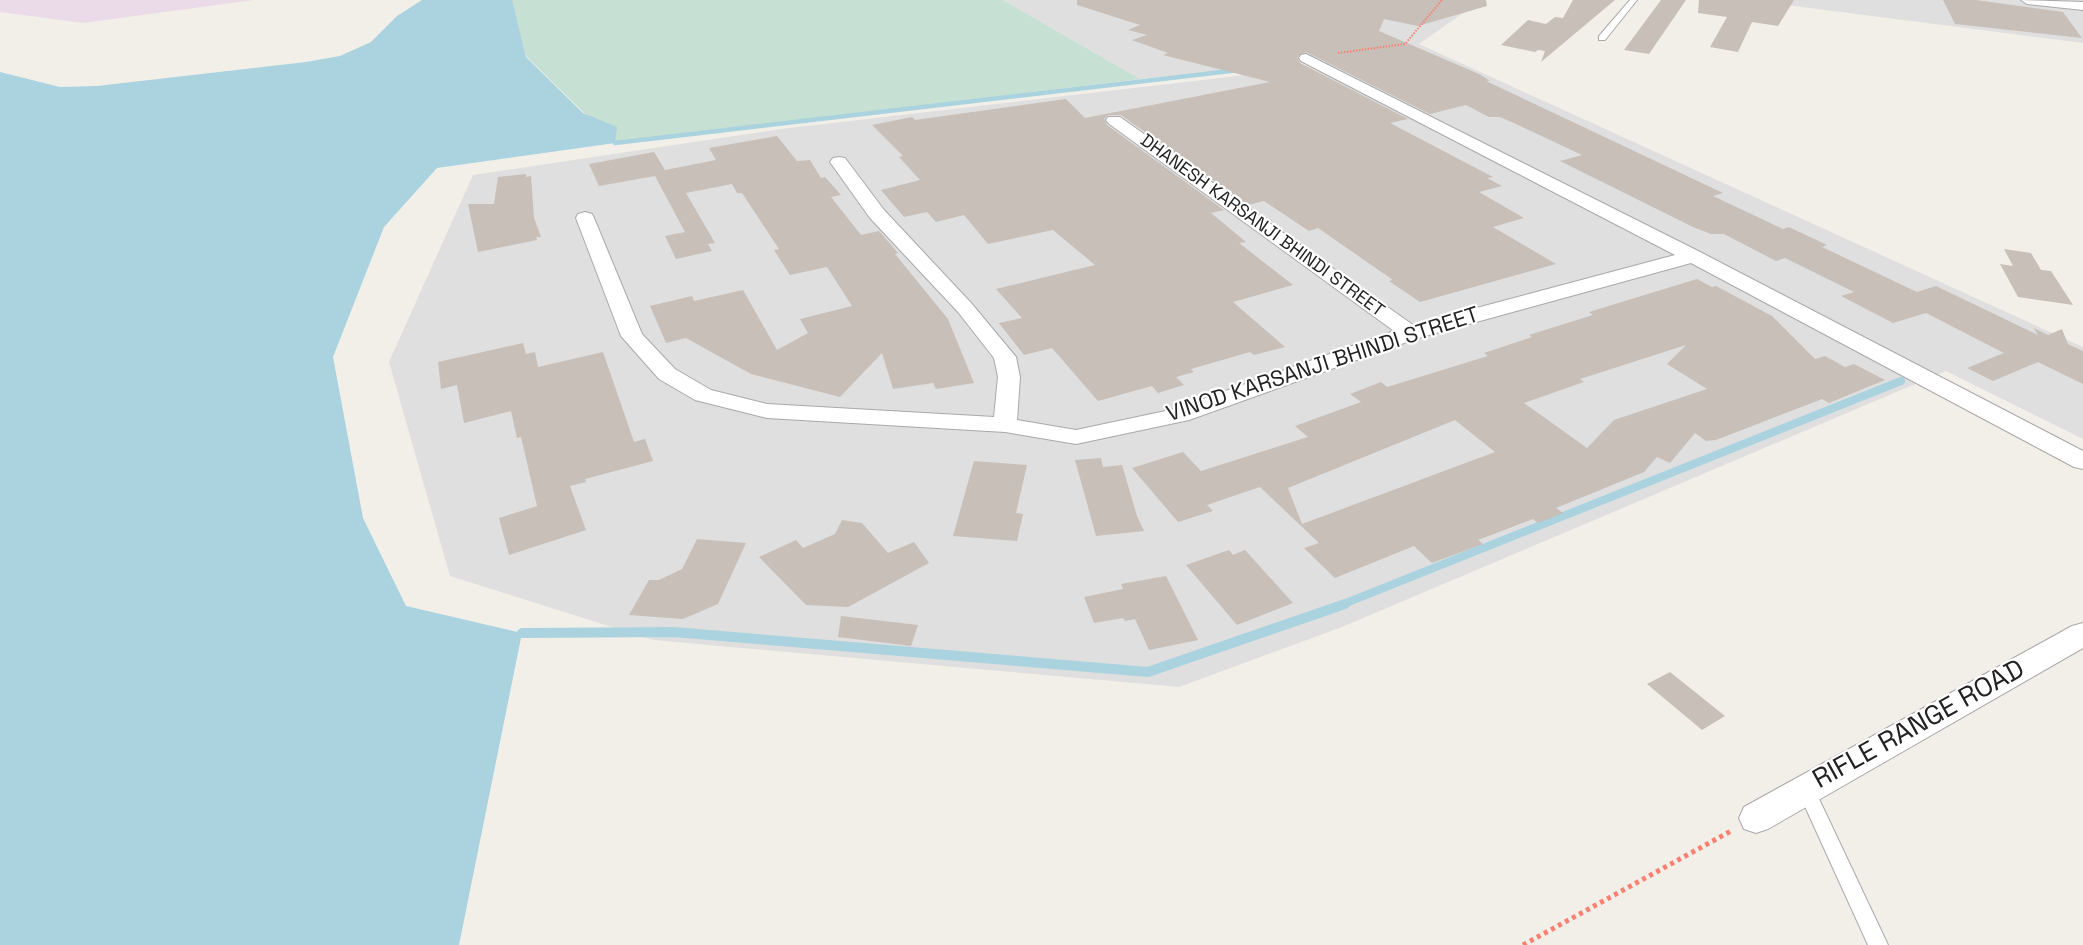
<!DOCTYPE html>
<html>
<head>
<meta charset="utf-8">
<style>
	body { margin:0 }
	canvas { display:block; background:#f2efe9 }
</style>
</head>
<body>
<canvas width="2083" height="945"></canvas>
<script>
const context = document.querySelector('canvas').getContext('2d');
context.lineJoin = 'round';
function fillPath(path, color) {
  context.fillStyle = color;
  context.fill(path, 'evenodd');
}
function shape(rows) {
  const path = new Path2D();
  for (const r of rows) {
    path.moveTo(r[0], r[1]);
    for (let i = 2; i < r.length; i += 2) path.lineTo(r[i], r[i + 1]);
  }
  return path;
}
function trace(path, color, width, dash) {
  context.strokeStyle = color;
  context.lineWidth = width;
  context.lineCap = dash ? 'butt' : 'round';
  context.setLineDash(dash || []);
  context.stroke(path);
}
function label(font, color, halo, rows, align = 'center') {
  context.font = font + ' "Space Grotesk",sans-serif';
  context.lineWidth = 4.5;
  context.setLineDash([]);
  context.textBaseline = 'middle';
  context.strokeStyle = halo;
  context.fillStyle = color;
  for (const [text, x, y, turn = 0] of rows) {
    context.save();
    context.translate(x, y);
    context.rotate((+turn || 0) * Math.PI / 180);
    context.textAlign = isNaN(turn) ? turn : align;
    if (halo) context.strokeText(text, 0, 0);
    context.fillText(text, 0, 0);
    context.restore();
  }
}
fillPath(shape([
	[1003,0,1470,0,1466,11,1419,44,2083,347,2083,439,1946,371,1342,627,1179,687,653,640,450,576,389,362,473,175,781,129,1271,72,1326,61,1140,79],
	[1747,0,2083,0,2083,43]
]), '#e0dfdf');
fillPath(shape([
	[0,0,254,0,83,23,0,12]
]), '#ebdbe8');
fillPath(shape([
	[511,0,1003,0,1140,79,615,143,526,56]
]), '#c6e0d4');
fillPath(shape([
	[422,0,512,0,526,57,583,113,617,127,615,143,437,168,384,227,333,357,363,518,406,606,522,633,459,945,0,945,0,72,60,87,97,86,306,62,340,56,371,42,397,16]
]), '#aad3df');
trace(shape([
	[615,143,1239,70]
]), '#aad3df', 4.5);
trace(shape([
	[1341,605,1901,381]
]), '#aad3df', 8);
trace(shape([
	[522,633,674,632,1148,672,1345,604]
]), '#aad3df', 10);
fillPath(shape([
	[1077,0,1486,0,1487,6,1418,26,1384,19,1379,31,1479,74,1490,81,1486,81,1723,193,1713,196,1783,229,1789,227,1827,245,1822,247,1917,292,1936,286,2038,335,2034,328,2048,335,2062,329,2068,344,2083,351,2083,384,2038,362,1993,381,1967,368,2004,353,1926,313,1893,323,1841,296,1854,292,1785,258,1776,261,1724,234,1711,234,1693,227,1560,161,1582,155,1516,124,1500,117,1489,117,1466,105,1430,114,1306,52,1297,57,1300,63,1408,119,1390,123,1493,177,1487,178,1502,186,1479,192,1524,218,1493,227,1556,264,1420,302,1389,281,1393,280,1318,228,1309,231,1264,201,1248,205,1121,115,1108,115,1104,119,1107,125,1224,210,1211,213,1246,242,1239,243,1293,285,1233,302,1285,347,1254,355,1250,352,1191,369,1194,372,1176,377,1184,385,1158,393,1152,386,1098,401,1052,348,1024,355,999,323,1022,318,996,289,1095,265,1053,230,988,244,964,215,936,222,927,212,904,217,881,190,920,180,899,157,903,156,872,125,912,117,915,120,1066,99,1085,118,1270,82,1163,55,1168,53,1132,40,1147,35,1128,30,1140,25,1077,5],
	[1573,0,1615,0,1541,62,1545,51,1538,50,1535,52,1501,45,1528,20,1546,24,1555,17,1563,18],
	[1661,0,1686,0,1649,54,1624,50],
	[1699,0,1794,0,1778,26,1752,22,1738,52,1710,47,1727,17,1698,13],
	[1943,0,1976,0,2063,12,2082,38,1955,24],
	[777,136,797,161,810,160,821,178,825,177,841,195,831,197,861,235,879,231,898,253,895,254,948,319,974,383,936,389,933,383,893,389,882,353,840,397,751,374,686,338,666,343,650,306,692,296,694,301,743,290,777,350,808,333,800,319,852,306,827,267,790,275,774,250,779,249,742,193,737,193,732,184,686,193,715,243,708,244,712,251,676,259,665,236,685,232,655,176,599,186,589,164,654,152,665,170,716,160,709,148],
	[526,174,526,177,531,176,534,218,541,237,536,237,537,240,478,252,468,204,494,204,498,177],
	[2004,249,2031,253,2041,270,2051,271,2073,305,2018,297,2000,264,2013,266],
	[1697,279,1712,287,1716,286,1772,316,1815,359,1825,356,1845,367,1854,364,1885,380,1829,403,1822,399,1716,440,1706,441,1695,433,1670,463,1657,457,1644,472,1556,508,1563,513,1538,523,1533,519,1478,540,1483,544,1432,563,1414,546,1335,578,1304,548,1319,543,1260,487,1207,505,1213,511,1178,522,1132,468,1183,452,1201,471,1308,437,1295,426,1361,402,1350,394,1381,382,1387,387,1488,356,1484,353,1532,337,1529,335,1593,315,1589,312],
	[1686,345,1667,364,1707,389,1614,420,1587,448,1524,403,1584,382,1580,379],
	[1455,420,1495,452,1302,524,1288,488],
	[523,343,526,354,535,352,538,367,603,352,634,442,645,439,653,461,585,479,586,482,570,486,586,530,509,555,499,518,537,506,521,437,517,438,511,411,464,423,457,385,441,389,438,362],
	[1101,458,1103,467,1122,465,1137,516,1144,531,1096,536,1075,460],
	[974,461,1027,465,1016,513,1023,514,1017,541,953,536],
	[842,520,862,523,888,553,914,542,929,563,848,607,806,605,759,557,796,540,803,548,835,534],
	[697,539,746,543,718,604,683,619,629,615,649,580,659,580,682,569],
	[1229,550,1233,555,1245,550,1293,603,1237,625,1186,565],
	[1166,576,1198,640,1149,650,1135,619,1125,621,1123,618,1094,623,1084,597,1123,589,1121,584],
	[841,616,918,625,911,646,838,637],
	[1670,672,1725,716,1702,730,1647,684]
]), '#c7bfb8');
const lane = shape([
	[1630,0,1637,0,1605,40,1599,40,1599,36,1630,0],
	[1806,781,1812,784,1888,945,1868,945,1797,789,1800,784,1806,781]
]);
const street = shape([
	[2021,0,2083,2,2083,10,2027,4,2021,0],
	[1306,54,1700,252,2083,451,2083,469,2074,467,1691,263,1418,338,1189,420,1076,444,1005,432,767,418,695,400,659,379,621,336,576,218,578,214,585,212,592,214,594,218,642,334,675,369,711,390,767,404,994,417,998,377,994,358,958,312,870,218,830,162,833,158,839,157,845,158,884,210,972,304,1016,357,1020,377,1017,420,1076,430,1175,409,1394,331,1108,123,1106,120,1108,117,1120,117,1413,325,1675,255,1301,61,1299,58,1301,55,1306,54],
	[2083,623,2083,648,1768,829,1756,833,1744,829,1739,818,1744,807,2072,626,2083,623]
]);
trace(lane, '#a9a9a9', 2);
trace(street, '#a9a9a9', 2);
trace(shape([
	[1338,53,1405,44,1442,0]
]), '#fa8072', 2, [1.5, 1.5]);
trace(shape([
	[1523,945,1731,831]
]), '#fa8072', 5, [4, 4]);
fillPath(lane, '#fff');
fillPath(street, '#fff');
label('18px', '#222', '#fff', [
	["DHANESH KARSANJI BHINDI STREET",1262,226,36]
]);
label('22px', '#222', '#fff', [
	["VINOD KARSANJI BHINDI STREET",1323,365,-18]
]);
label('27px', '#222', '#fff', [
	["RIFLE RANGE ROAD",1919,725,-29]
]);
</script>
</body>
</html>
